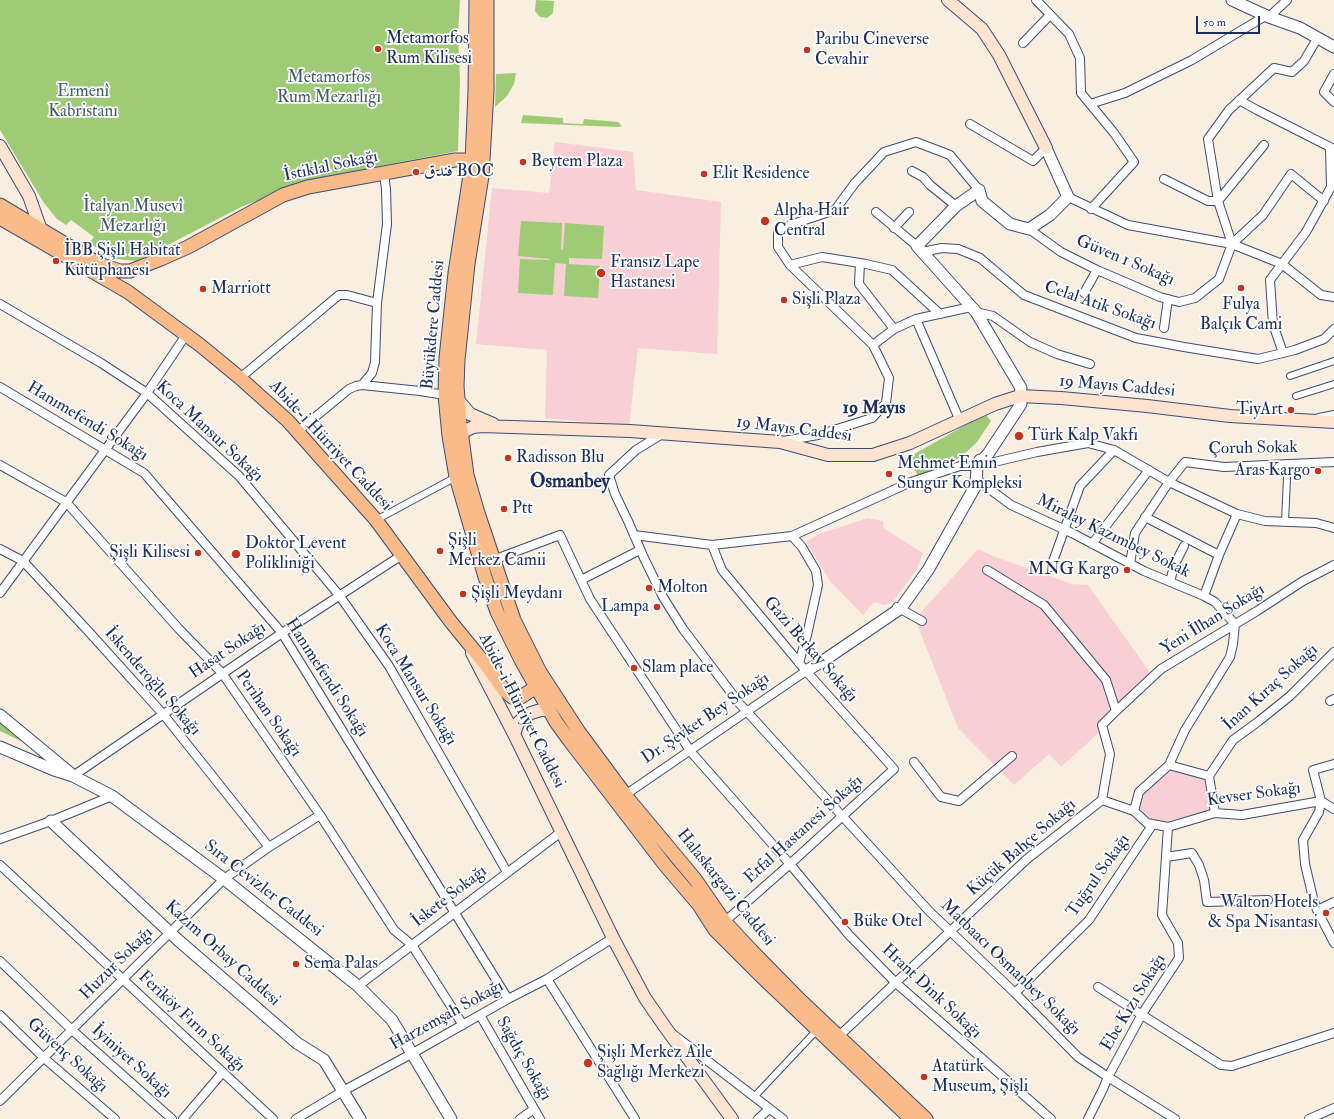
<!DOCTYPE html>
<html>
<head>
<meta charset="utf-8">
<style>
	body { margin:0 }
	#map { position:relative; width:1334px; height:1119px; overflow:hidden; background:#f8efe0; font-family:"IM FELL Double Pica",serif }
	canvas { display:block }
	.scale { position:absolute; left:1196px; top:16px; width:64px; height:18px; box-sizing:border-box; border:2px solid #1b2f5e; border-top:0; padding-left:5px; font-size:12px; line-height:14px; white-space:nowrap; color:#1b2f5e; -webkit-text-stroke:3px #fff; paint-order:stroke }
</style>
</head>
<body>
<div id="map">
<canvas width="1334" height="1119"></canvas>
<div class="scale">50 m</div>
</div>
<script>
const context = document.querySelector('canvas').getContext('2d');
context.lineJoin = 'round';
function fillPath(path, color) {
  context.fillStyle = color;
  context.fill(path, 'evenodd');
}
function shape(rows) {
  const path = new Path2D();
  for (const r of rows) {
    path.moveTo(r[0], r[1]);
    for (let i = 2; i < r.length; i += 2) path.lineTo(r[i], r[i + 1]);
  }
  return path;
}
function trace(path, color, width, dash) {
  context.strokeStyle = color;
  context.lineWidth = width;
  context.lineCap = dash ? 'butt' : 'round';
  context.setLineDash(dash || []);
  context.stroke(path);
}
function label(font, color, halo, rows, align = 'center') {
  context.font = font + ' "IM FELL Double Pica",Amiri,serif';
  context.lineWidth = 3.5;
  context.setLineDash([]);
  context.textBaseline = 'middle';
  context.strokeStyle = halo;
  context.fillStyle = color;
  for (const [text, x, y, turn = 0] of rows) {
    context.save();
    context.translate(x, y);
    context.rotate((+turn || 0) * Math.PI / 180);
    context.textAlign = isNaN(turn) ? turn : align;
    if (halo) context.strokeText(text, 0, 0);
    context.fillText(text, 0, 0);
    context.restore();
  }
}
fillPath(shape([
	[555,142,633,152,636,190,721,202,717,354,638,348,629,426,545,418,547,350,476,344,492,188,549,193],
	[868,518,883,521,883,528,923,553,917,569,893,602,885,605,874,602,863,615,830,581,806,542,819,534],
	[978,549,993,556,1072,584,1088,585,1151,674,1143,693,1061,767,1049,754,1014,785,958,728,915,619],
	[1168,768,1207,778,1213,810,1164,822,1148,821,1136,810,1141,793]
]), '#f7cfd5');
fillPath(shape([
	[0,0,460,0,458,33,460,81,458,151,303,181,283,191,241,207,137,261,116,259,89,243,94,237,71,220,66,225,57,219,44,203,0,130],
	[536,0,554,1,553,13,547,18,540,17,535,11],
	[516,73,514,84,507,96,495,107,496,74],
	[523,115,563,118,563,123,583,124,584,119,618,122,622,126,619,127,521,123],
	[521,221,562,223,561,249,563,250,565,223,604,226,602,259,569,258,569,264,600,266,598,298,564,296,566,264,555,263,553,295,518,293,520,259,549,260,550,259,518,256],
	[985,414,991,421,977,442,961,457,919,479,909,457],
	[0,721,25,743,0,731]
]), '#9fca76');
const pedestrian = shape([
	[1290,376,1334,361],
	[1296,396,1334,384],
	[376,520,456,477],
	[1285,522,1287,478],
	[754,1097,817,1030]
]);
const minor = shape([
	[1036,0,1069,34,1080,58,1081,93,1114,133,1134,162,1091,209],
	[1269,17,1287,0],
	[1023,43,1050,15],
	[1334,74,1324,92,1334,102],
	[1239,100,1257,110,1334,149],
	[1090,104,1125,93,1192,60,1267,15],
	[970,124,1033,161,1046,148],
	[912,171,923,177,930,185,956,206],
	[1164,179,1208,201,1218,201],
	[1068,197,1128,225,1232,244,1282,264,1321,295,1334,297],
	[1218,201,1264,145],
	[876,212,917,246],
	[894,228,909,212],
	[1029,229,1061,252,1097,270,1160,297,1179,302,1195,298,1219,279,1232,244,1263,215,1291,174,1324,201],
	[1232,244,1218,201,1208,139,1229,110,1274,68,1292,72,1304,61,1318,37],
	[922,252,942,248,958,249,980,258,1024,295,1136,338,1184,347,1258,359,1295,350,1324,339,1334,329],
	[860,263,859,284,894,329],
	[790,265,822,257,866,264,892,270,940,314],
	[1084,293,1097,270],
	[0,304,101,363,147,393,239,476,339,595,389,666,507,872],
	[976,312,993,316,1030,342,1057,354,1090,364],
	[916,319,960,421],
	[1164,328,1168,299],
	[873,345,894,329,916,319,971,307],
	[1283,353,1273,324,1270,280,1306,232,1331,187,1330,148],
	[240,378,339,295,347,295,377,303],
	[362,385,372,373,375,362,377,303,387,224,386,189,384,174],
	[0,387,144,473,282,633,508,999],
	[1319,418,1334,415],
	[297,432,349,389,356,386,362,385,420,391,445,395],
	[662,434,636,450,609,475,615,494,628,521,644,558,663,597,683,629,708,662,739,703,929,911,1015,993,1078,1057,1108,1077,1175,1119],
	[783,441,818,435,872,418,886,403,889,378,873,345,790,265,778,247,778,229,835,210,855,183,884,152,916,142,950,155,979,190],
	[0,465,66,502,179,629,222,673,320,815,394,930,412,945,463,1025],
	[976,479,1011,505,1072,533,1144,571,1204,596,1215,602,1235,624],
	[1145,517,1219,555],
	[634,535,712,545,792,536,911,482,960,466,977,466,1037,452,1088,443,1114,450,1169,482,1237,514,1265,521,1316,523,1334,528],
	[792,536,802,547,816,571,818,585,807,635,799,663],
	[1092,544,1149,470],
	[712,545,722,570,806,671,894,769,790,864,722,924],
	[0,549,23,561,89,632,163,714,269,847],
	[493,560,560,535,590,599,691,752,789,863,849,935,896,983,1051,1119],
	[1130,564,1135,533,1169,482,1185,462,1224,467,1334,462],
	[1051,567,1080,486,1114,450],
	[987,570,1044,605,1106,680,1116,711],
	[581,580,640,550],
	[1170,582,1174,566,1184,546],
	[0,593,147,393,186,335],
	[1204,596,1219,555,1237,514],
	[897,607,922,621],
	[1330,701,1334,699],
	[914,762,941,797,959,801,1012,756],
	[1334,764,1313,770,1321,801,1319,812,1303,840,1305,864,1313,898,1317,910,1334,943],
	[1169,765,1209,776],
	[73,776,282,633,402,555],
	[625,795,806,671],
	[1102,800,1134,811,1147,823,1168,827,1215,813,1242,815,1321,801,1334,809],
	[1134,811,1139,792,1169,765,1185,730,1230,657,1233,644,1235,624],
	[1215,813,1209,776,1233,740,1259,721,1290,696,1334,652],
	[0,839,51,821,112,796],
	[1166,857,1192,853,1199,865,1204,880,1207,902,1268,900],
	[0,865,273,1119],
	[1317,910,1334,902],
	[0,961,72,1030,172,1119],
	[547,979,635,1119],
	[358,986,561,832],
	[1098,987,1221,1065,1232,1066,1334,1033],
	[1015,993,1089,920,1153,824],
	[0,1015,44,1058,115,1119],
	[480,1015,540,1119],
	[674,1035,783,1119],
	[839,1036,1027,859,1102,800,1110,754,1102,725,1116,711,1161,669,1257,611,1303,581,1334,565],
	[0,1101,224,879,269,847,320,815],
	[183,1119,223,1072],
	[296,1119,343,1091,413,1053,508,999,547,979,613,938],
	[520,1119,534,1109],
	[758,1119,769,1109],
	[1088,1119,1103,1089,1108,1077,1142,1014,1179,958,1178,943,1162,915,1168,827],
	[1309,1119,1334,1108]
]);
const tertiary = shape([
	[1232,0,1269,17,1300,28,1334,47],
	[977,466,988,454,1021,404,1020,396,1021,388,976,312,917,246,956,206,979,190,982,201,1010,224,1029,229,1050,215,1068,197,1046,148],
	[806,671,823,661,901,608,928,570,976,485,977,466,980,460],
	[0,715,70,773],
	[0,747,54,770,73,776,112,796,224,879,358,986,392,1020,451,1119],
	[51,821,178,940,297,1043,324,1060,360,1119]
]);
const secondary = shape([
	[948,0,982,29,999,55,1046,148],
	[0,146,29,196,41,230],
	[458,400,470,414,493,424],
	[461,433,473,427,482,426,630,431,780,442,828,455,873,455,910,443,995,404,1020,396,1061,398,1147,406,1230,416,1334,422],
	[472,653,514,734,613,938,645,998,665,1027,732,1119],
	[514,734,518,723,523,718,531,713,541,710,549,710]
]);
const primary = shape([
	[476,0,475,91,472,162,455,273,446,358,445,395,449,436,456,477,485,577,497,612,521,660,556,722,569,740,665,865,699,905,715,930,758,973,911,1119],
	[487,0,487,91,482,176,468,264,458,360,457,386,460,423,467,475,478,513,514,620,540,672,579,732,630,801,695,879,724,921,752,951,799,999,926,1119],
	[0,205,99,264,120,271,130,271,161,259,188,247,283,195,308,187,455,160,464,160,472,162,477,167],
	[0,218,128,292,200,345,240,378,288,421,376,520,451,622,487,666,504,690,512,697,521,697,536,687,539,680]
]);
trace(pedestrian, '#3c4c72', 8);
trace(minor, '#3c4c72', 10);
trace(tertiary, '#3c4c72', 13);
trace(secondary, '#3c4c72', 14);
trace(primary, '#3c4c72', 15);
trace(pedestrian, '#fff', 6);
trace(minor, '#fff', 8);
trace(tertiary, '#fff', 11);
trace(secondary, '#fde4d1', 12);
trace(primary, '#fabb8b', 13);
for (const [x, y, r, color] of [
	[378,49,4,"#c8321e"],
	[807,50,4,"#c8321e"],
	[523,162,4,"#c8321e"],
	[416,172,4,"#c8321e"],
	[704,174,4,"#c8321e"],
	[765,221,5,"#c8321e"],
	[56,261,4,"#c8321e"],
	[601,273,5,"#c8321e"],
	[1241,288,4,"#c8321e"],
	[203,289,4,"#c8321e"],
	[784,300,4,"#c8321e"],
	[1291,410,4,"#c8321e"],
	[1019,436,5,"#c8321e"],
	[508,458,4,"#c8321e"],
	[1318,471,4,"#c8321e"],
	[889,474,4,"#c8321e"],
	[504,509,4,"#c8321e"],
	[440,551,4,"#c8321e"],
	[198,553,4,"#c8321e"],
	[236,554,5,"#c8321e"],
	[1127,570,4,"#c8321e"],
	[649,588,4,"#c8321e"],
	[463,594,4,"#c8321e"],
	[657,607,4,"#c8321e"],
	[634,668,4,"#c8321e"],
	[1326,913,4,"#c8321e"],
	[845,922,4,"#c8321e"],
	[296,964,4,"#c8321e"],
	[588,1063,5,"#c8321e"],
	[924,1077,4,"#c8321e"]
]) {
  const dot = new Path2D();
  dot.arc(x, y, r, 0, 2 * Math.PI);
  context.fillStyle = color;
  context.fill(dot);
  trace(dot, '#fff', 1.5);
}
label('17px', '#1b2f5e', '#fff', [
	["Metamorfos",386,39],
	["Rum Kilisesi",386,59],
	["Paribu Cineverse",815,40],
	["Cevahir",815,60],
	["Beytem Plaza",531,162],
	["فندق BOC",424,172],
	["Elit Residence",712,174],
	["Alpha Hair",774,211],
	["Central",774,231],
	["İBB Şişli Habitat",64,251],
	["Kütüphanesi",64,271],
	["Fransız Lape",610,263],
	["Hastanesi",610,283],
	["Marriott",211,289],
	["Sişli Plaza",792,300],
	["Fulya",1241,305,"center"],
	["Balçık Cami",1241,325,"center"],
	["TiyArt",1283,410,"right"],
	["Türk Kalp Vakfı",1028,436],
	["Radisson Blu",516,458],
	["Mehmet Emin",897,464],
	["Sungur Kompleksi",897,484],
	["Aras Kargo",1310,471,"right"],
	["Ptt",512,509],
	["Şişli",448,541],
	["Merkez Camii",448,561],
	["Doktor Levent",245,544],
	["Polikliniği",245,564],
	["Şişli Kilisesi",190,553,"right"],
	["MNG Kargo",1119,570,"right"],
	["Molton",657,588],
	["Şişli Meydanı",471,594],
	["Lampa",649,607,"right"],
	["Slam place",642,668],
	["Walton Hotels",1318,903,"right"],
	["& Spa Nisantasi",1318,923,"right"],
	["Büke Otel",853,922],
	["Sema Palas",304,964],
	["Şişli Merkez Aile",597,1053],
	["Sağlığı Merkezi",597,1073],
	["Atatürk",932,1067],
	["Museum, Şişli",932,1087]
], 'left');
label('17px', '#435e65', '#fff', [
	["Metamorfos",329,78],
	["Rum Mezarlığı",329,98],
	["Ermenî",83,92],
	["Kabristanı",83,112],
	["İtalyan Musevî",133,207],
	["Mezarlığı",133,227]
]);
label('17px', '#1b2f5e', '#fff', [
	["İstiklal Sokağı",331,167,-12],
	["Güven 1 Sokağı",1125,261,23],
	["Celal Atik Sokağı",1100,306,19],
	["Büyükdere Caddesi",434,325,-85],
	["19 Mayıs Caddesi",1117,387,5],
	["Hanımefendi Sokağı",87,422,31],
	["19 Mayıs Caddesi",794,430,7],
	["Koca Mansur Sokağı",209,432,43],
	["Abide-i Hürriyet Caddesi",330,446,47],
	["Çoruh Sokak",1253,449,-1],
	["Miralay Kazımbey Sokak",1113,537,26],
	["Yeni İlhan Sokağı",1213,620,-32],
	["Gazi Berkay Sokağı",810,650,49],
	["Hasat Sokağı",228,651,-34],
	["Hanımefendi Sokağı",326,678,57],
	["İskenderoğlu Sokağı",152,682,49],
	["Koca Mansur Sokağı",415,685,58],
	["İnan Kıraç Sokağı",1271,688,-42],
	["Abide-i Hürriyet Caddesi",521,711,63],
	["Perihan Sokağı",268,714,55],
	["Dr. Şevket Bey Sokağı",706,719,-34],
	["Kevser Sokağı",1254,795,-8],
	["Etfal Hastanesi Sokağı",804,830,-42],
	["Küçük Bahçe Sokağı",1022,848,-41],
	["Tuğrul Sokağı",1099,876,-55],
	["Halaskargazi Caddesi",725,888,51],
	["Sıra Cevizler Caddesi",263,889,38],
	["İskete Sokağı",450,897,-38],
	["Kazım Orbay Caddesi",222,954,42],
	["Huzur Sokağı",117,964,-45],
	["Matbaacı Osmanbey Sokağı",1010,968,44],
	["Hrant Dink Sokağı",931,992,43],
	["Ebe Kızı Sokağı",1134,1003,-59],
	["Harzemşah Sokağı",447,1016,-29],
	["Feriköy Fırın Sokağı",191,1022,43],
	["Güvenç Sokağı",67,1056,42],
	["Sağdıç Sokağı",523,1059,60],
	["İyiniyet Sokağı",131,1062,42]
]);
label('bold 18px', '#1b2f5e', '#fff', [
	["19 Mayıs",874,409]
]);
label('bold 19px', '#1b2f5e', '#fff', [
	["Osmanbey",570,483]
]);
</script>
</body>
</html>
